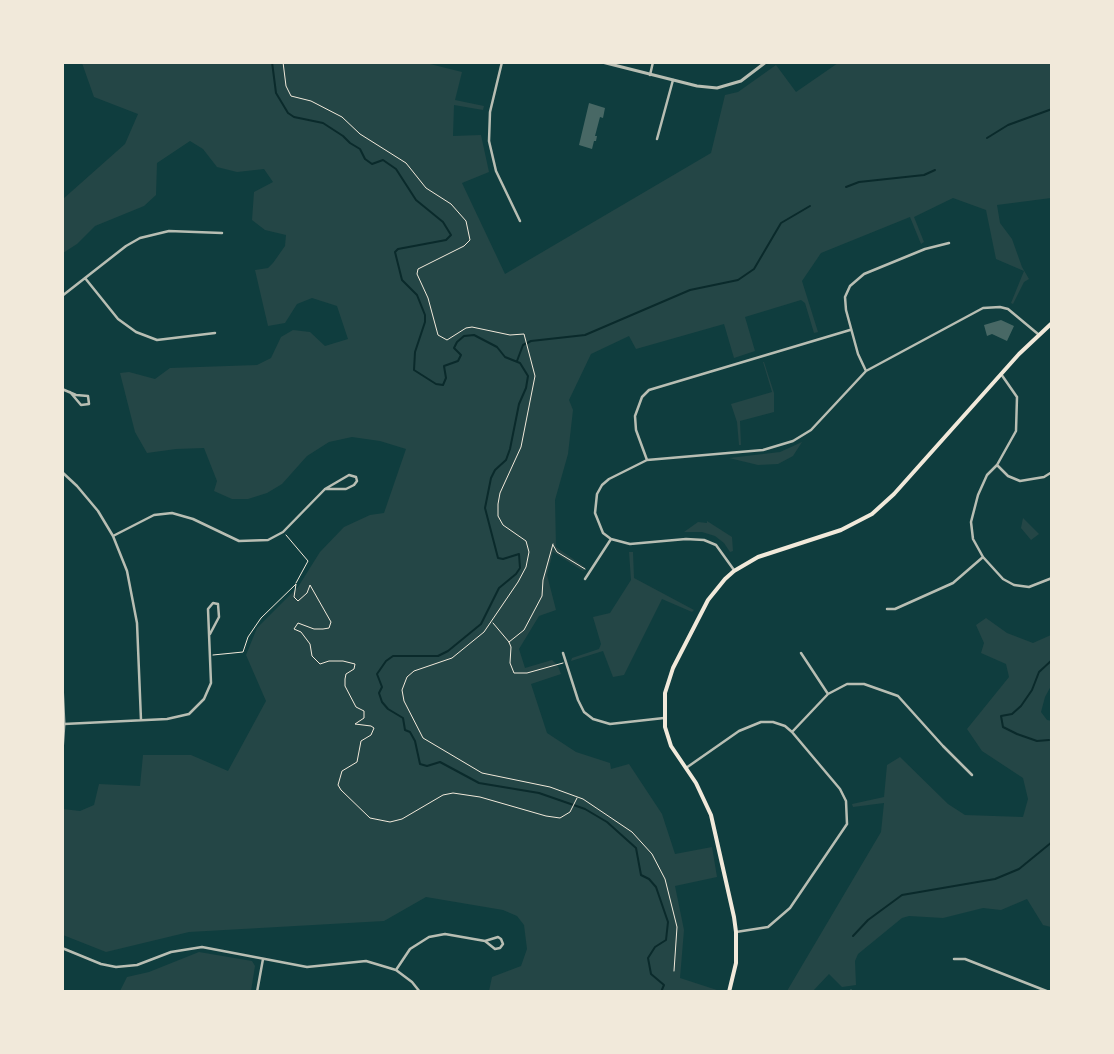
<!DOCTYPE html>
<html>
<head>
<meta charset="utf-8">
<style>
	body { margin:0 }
	#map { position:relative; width:1114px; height:1054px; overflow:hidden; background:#0f3d3e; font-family:"Asap Condensed",sans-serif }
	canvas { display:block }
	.frame { position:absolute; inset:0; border:64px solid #f1e9da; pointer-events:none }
</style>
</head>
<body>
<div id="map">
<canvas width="1114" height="1054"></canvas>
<div class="frame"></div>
</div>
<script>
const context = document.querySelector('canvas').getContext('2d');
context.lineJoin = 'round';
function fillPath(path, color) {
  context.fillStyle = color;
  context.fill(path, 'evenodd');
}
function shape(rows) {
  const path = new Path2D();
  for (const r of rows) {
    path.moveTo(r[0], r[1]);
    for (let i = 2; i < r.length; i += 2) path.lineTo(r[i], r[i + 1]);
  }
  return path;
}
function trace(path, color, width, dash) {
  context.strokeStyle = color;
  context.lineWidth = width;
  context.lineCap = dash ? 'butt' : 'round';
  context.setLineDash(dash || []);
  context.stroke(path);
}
fillPath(shape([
	[422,62,462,72,455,100,484,106,483,110,454,105,453,136,481,135,489,172,462,183,505,274,711,153,725,95,738,92,776,65,796,92,838,63,1051,63,1051,198,997,205,1000,223,1012,239,1022,267,1029,279,1024,282,1013,304,1011,303,1024,271,996,259,986,210,953,198,914,217,924,242,921,244,910,217,821,253,802,281,818,332,814,333,805,303,801,300,745,317,755,351,734,358,724,324,636,349,629,336,591,354,569,400,573,410,568,454,555,500,556,547,586,568,583,571,553,552,547,575,556,610,539,616,519,649,525,668,552,660,558,666,561,674,531,684,547,733,576,752,610,763,611,769,629,764,662,814,675,854,712,847,717,877,675,886,684,930,680,978,720,991,489,991,492,977,521,966,527,949,524,925,517,916,503,910,426,897,384,921,189,932,106,952,63,935,63,809,80,811,94,805,99,784,140,786,143,755,191,755,228,771,266,701,246,655,257,628,298,587,320,552,344,527,370,515,384,513,406,449,380,441,352,437,329,442,307,456,282,484,267,493,248,499,232,499,214,491,217,481,204,448,176,449,147,453,135,432,120,373,129,372,155,379,170,368,257,365,271,358,281,337,293,330,310,332,325,346,348,339,337,306,312,298,297,304,285,323,268,326,255,270,268,268,273,263,285,246,286,235,265,230,252,220,254,192,273,182,264,169,237,172,217,167,203,149,190,141,157,163,156,195,144,206,95,226,77,244,63,253,63,199,125,144,138,114,94,97,82,63],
	[763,362,764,362,774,393,774,412,740,421,741,445,739,445,737,422,731,404,772,392],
	[802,442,793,456,778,464,758,465,729,458,780,452],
	[1023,518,1039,534,1031,540,1021,528],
	[707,521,732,537,733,551,730,552,724,543,715,536,702,532,684,532,698,522,707,523],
	[629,552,633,552,634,578,694,610,692,612,662,599,624,675,613,677,603,651,571,661,572,658,599,649,601,644,593,617,610,613,631,580],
	[986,618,1007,633,1033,643,1051,635,1051,686,1045,697,1041,712,1047,720,1052,721,1051,927,1043,925,1027,899,1001,910,983,908,943,918,909,916,902,918,858,954,855,961,856,985,842,987,829,974,813,991,787,991,881,832,884,803,853,807,852,804,884,797,887,765,900,757,948,804,965,815,1023,817,1028,799,1023,778,982,751,967,729,1009,677,1006,664,981,653,984,643,976,625],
	[199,952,252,961,255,966,251,991,120,991,127,977,149,972]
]), '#244646');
trace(shape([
	[272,62,276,93,288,113,294,117,323,123,343,136,350,143,360,149,365,159,372,164,383,160,396,169,416,200,443,222,451,235,446,240,398,249,395,252,402,280,417,295,425,315,425,322,415,352,414,370,436,384,443,385,446,378,444,366,458,361,461,355,454,348,457,342,464,336,474,335,497,347,505,357,520,363,528,376,526,388,519,404,510,449,506,460,495,470,491,478,485,508,498,558,503,559,519,554,520,568,516,574,499,588,481,624,448,651,438,656,393,656,386,661,377,674,382,687,379,693,382,702,388,709,403,718,405,730,410,732,415,741,420,764,427,766,440,762,479,783,539,793,585,809,607,822,636,848,641,875,649,879,656,887,668,922,666,940,655,947,648,958,651,974,664,985,661,992],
	[987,138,1008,125,1052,109],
	[846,187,859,182,924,175,935,170],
	[517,361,523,345,531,341,585,335,690,290,738,280,754,269,781,223,810,206],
	[1049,740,1037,741,1017,734,1003,727,1001,716,1012,714,1021,706,1032,690,1039,672,1052,660],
	[853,936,868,920,902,895,995,879,1019,869,1052,842]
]), '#0a2a2b', 2);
fillPath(shape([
	[589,103,605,108,603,118,600,117,595,136,597,136,596,141,594,141,592,149,579,145],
	[1001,320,1014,326,1007,341,992,334,987,336,984,325]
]), '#486865');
trace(shape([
	[283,62,286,86,291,96,311,101,342,117,360,134,406,163,426,188,451,204,466,221,470,240,464,246,418,269,417,274,428,298,438,335,447,340,466,328,472,327,510,335,524,334,535,376,521,447,500,493,498,504,498,516,503,525,526,541,529,552,526,567,518,582,484,632,452,658,414,671,407,677,402,690,404,701,423,738,482,773,550,787,583,799,632,832,652,854,665,879,677,927,674,971],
	[286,535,308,561,296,583],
	[553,545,557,552,585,569],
	[493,623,509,642,511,647,510,663,514,673,527,673,563,663],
	[509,642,524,630,542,596,543,580,553,544],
	[213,655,243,652,248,637,261,618,296,584,294,597,298,601,307,593,310,585,331,622,329,628,323,629,314,629,298,623,294,629,301,632,310,644,312,656,320,664,329,661,343,661,355,664,354,669,346,674,345,679,345,686,356,707,364,711,364,718,355,724,371,726,374,728,371,735,361,741,357,762,342,771,338,785,341,790,370,818,390,822,402,819,443,795,453,793,480,797,546,816,560,818,570,812,577,798]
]), '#f1e9da', 1);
trace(shape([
	[502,62,490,112,489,141,496,171,520,221],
	[650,75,653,62],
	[657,139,673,80],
	[85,278,118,319,136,332,157,340,215,333],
	[62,296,126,246,140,238,169,231,222,233],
	[866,371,858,354,846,310,845,297,850,286,864,274,925,249,949,243],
	[1001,374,1017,397,1016,431,997,465,987,475,978,495,971,522,973,539,983,557,1003,579,1014,585,1029,587,1052,578],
	[62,389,76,395,88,396,89,404,81,405,70,392],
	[647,460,636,430,635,416,642,397,649,390,850,330],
	[997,465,1008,476,1020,481,1044,477,1052,472],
	[62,472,77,486,98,511,113,536,127,571,137,623,141,720],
	[113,536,154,515,172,513,193,519,239,541,268,540,283,532,325,489,349,475,356,477,357,481,354,485,346,489,325,489],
	[734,570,716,545,704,540,686,539,630,544,611,539,603,533,595,513,597,494,602,485,609,479,647,460,763,450,793,441,811,430,866,371,983,308,1000,307,1008,309,1038,334],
	[585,579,611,539],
	[887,609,895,609,953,583,983,557],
	[563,653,578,700,584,712,593,719,610,724,664,718],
	[801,653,828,694],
	[64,724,167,719,189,714,204,699,211,683,208,609,213,603,218,604,219,617,210,634],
	[792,732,828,694,847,684,864,684,898,696,943,746,972,775],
	[686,768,739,731,761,722,773,722,785,726,792,732,840,789,846,801,847,824,790,908,768,927,736,932],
	[62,948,101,964,116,967,137,965,171,952,202,947,307,967,366,961,396,970,412,982,420,992],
	[954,959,965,959,1049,992],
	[396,970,410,949,429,937,445,934,485,941,498,937,501,939,503,944,500,948,495,949,485,941],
	[257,992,263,959],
	[851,992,851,991]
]), '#b8beb3', 2.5);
trace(shape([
	[602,62,697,86,717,88,741,81,766,62],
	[62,682,64,724,62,753]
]), '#b8beb3', 3);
trace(shape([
	[729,992,736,963,736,932,734,917,711,815,696,783,671,746,665,727,665,693,673,668,708,600,725,579,734,571,758,557,841,530,872,514,894,494,1019,354,1052,323]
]), '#f1e9da', 4);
</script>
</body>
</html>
